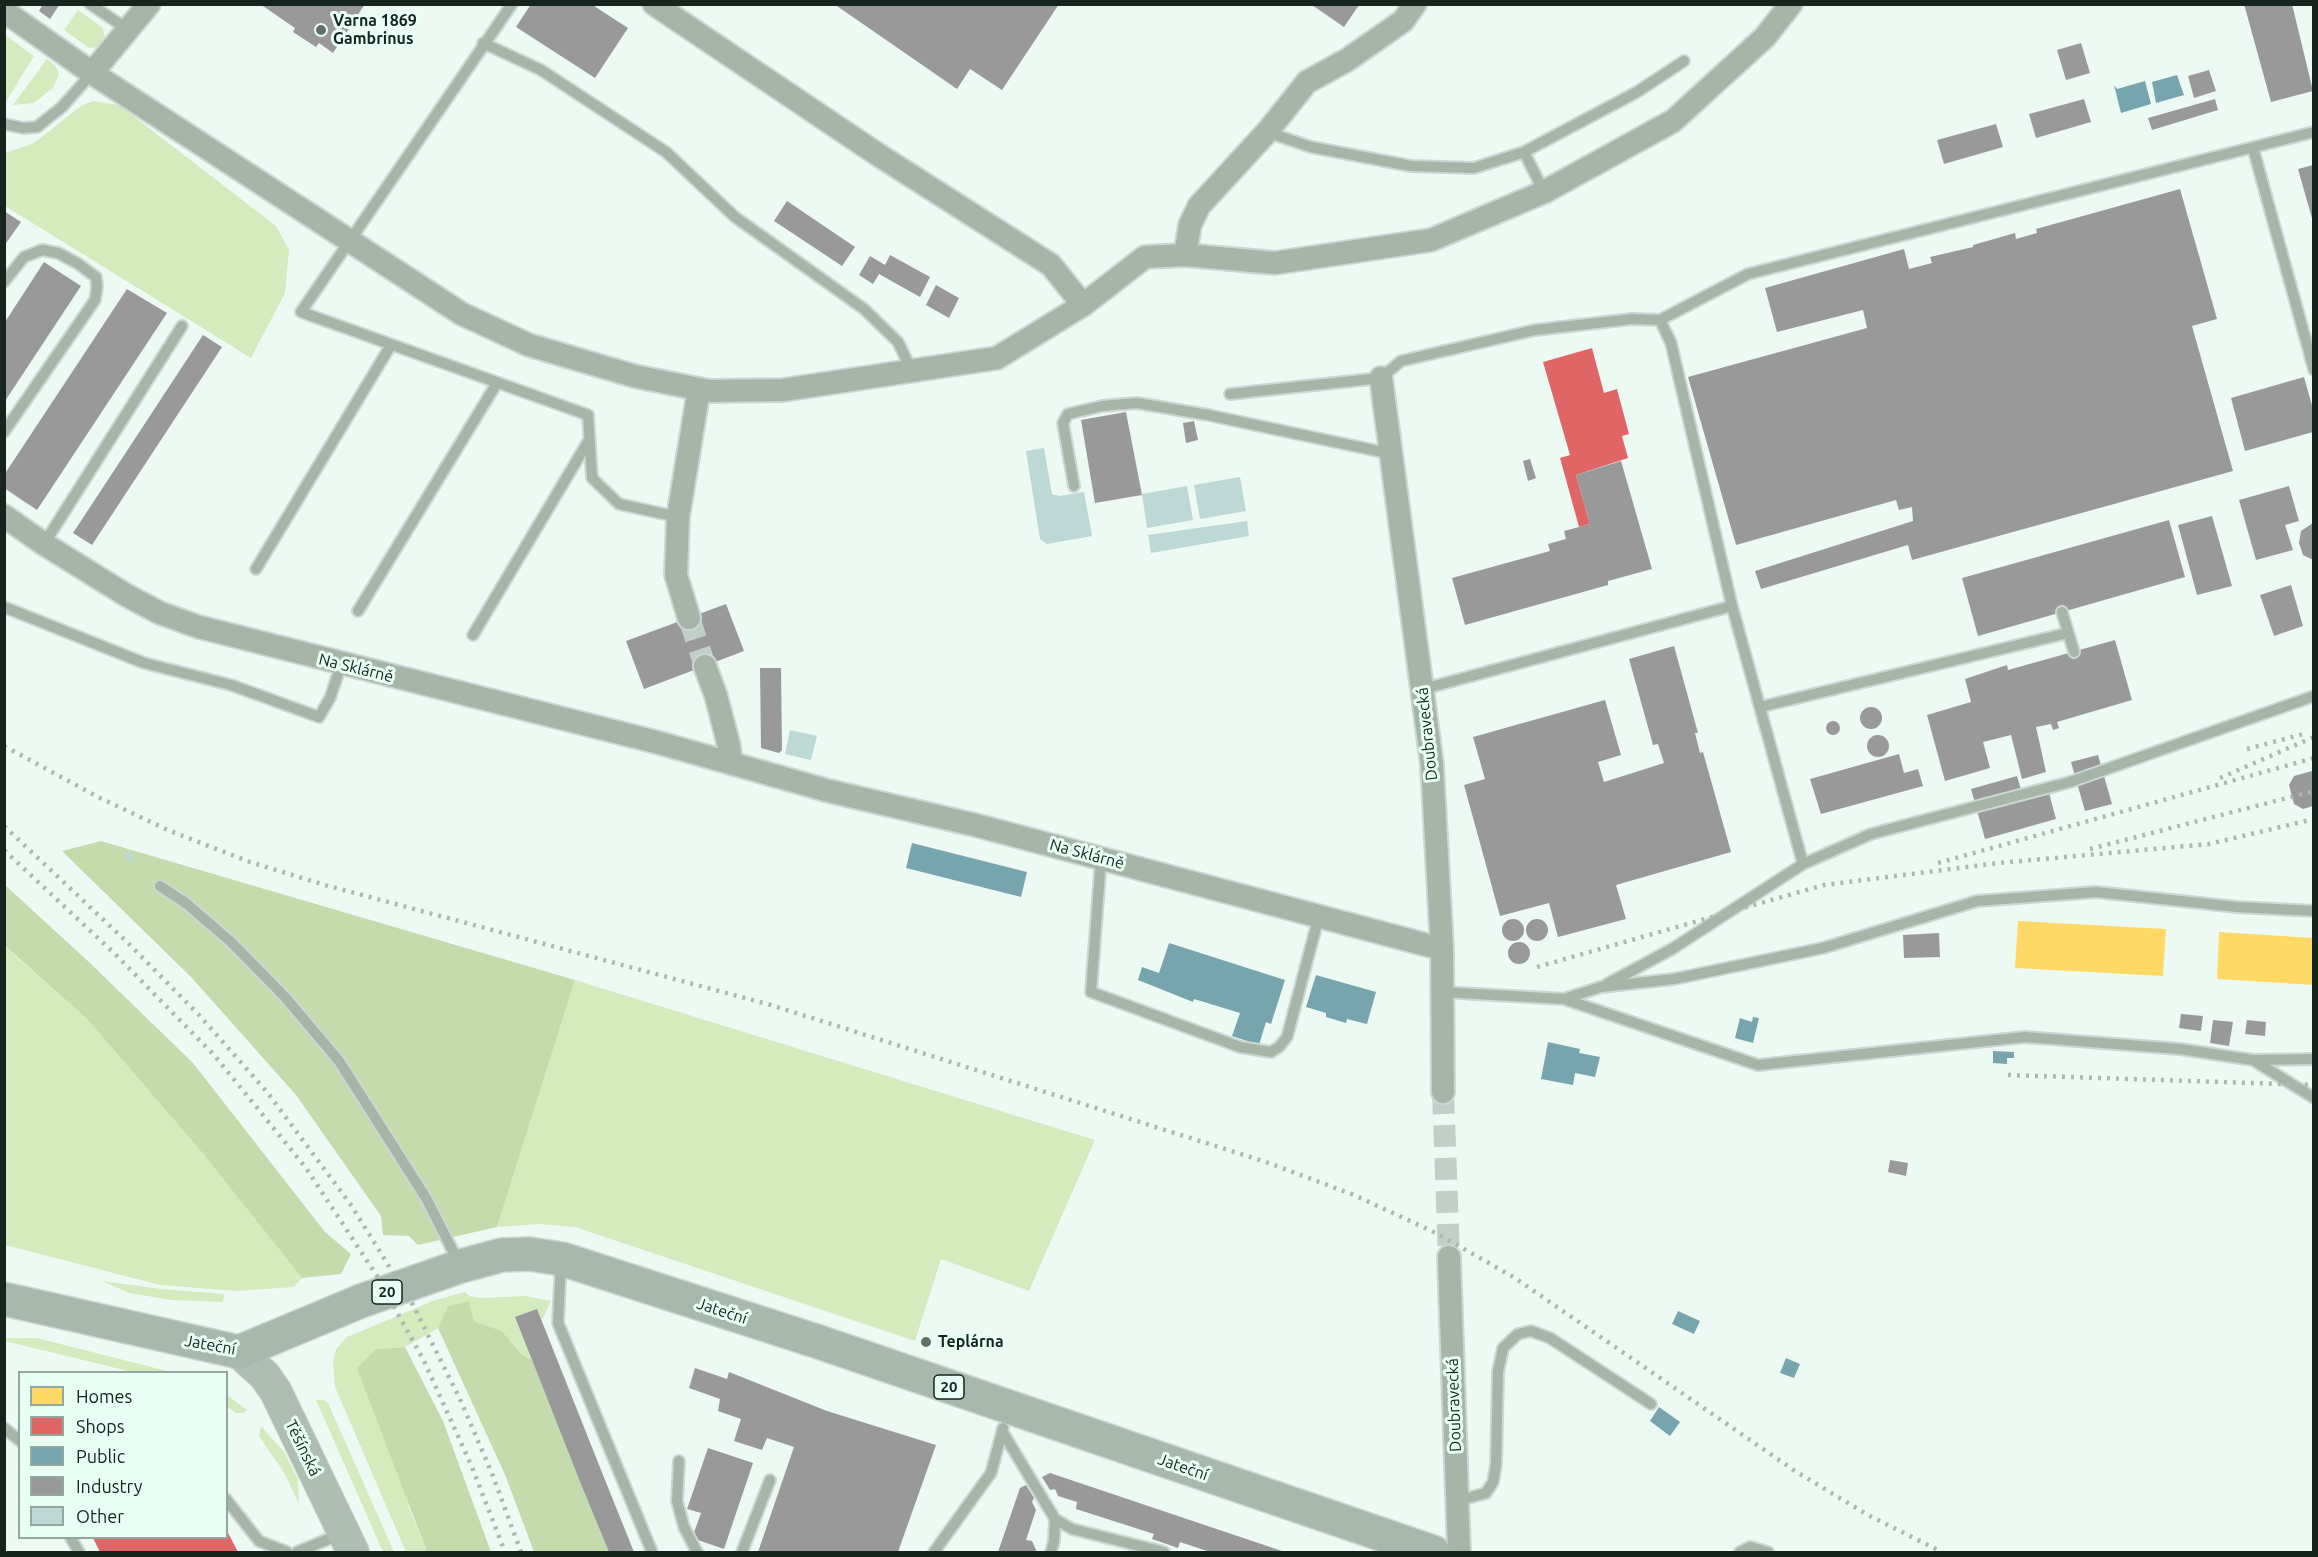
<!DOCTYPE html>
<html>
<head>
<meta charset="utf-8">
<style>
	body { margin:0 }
	#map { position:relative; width:2318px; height:1557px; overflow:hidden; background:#edfaf4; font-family:Ubuntu,sans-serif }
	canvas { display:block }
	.frame { position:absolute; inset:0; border:6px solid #16241e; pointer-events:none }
	.legend { position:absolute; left:18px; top:1371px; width:210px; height:168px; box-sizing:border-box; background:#e8fff5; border:2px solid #94a79f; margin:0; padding:8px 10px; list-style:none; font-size:18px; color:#16241e }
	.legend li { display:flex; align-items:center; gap:12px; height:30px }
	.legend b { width:30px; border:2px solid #94a79f }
</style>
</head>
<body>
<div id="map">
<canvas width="2318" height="1557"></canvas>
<div class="frame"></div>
<ul class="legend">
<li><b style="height:16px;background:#ffd966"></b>Homes</li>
<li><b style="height:16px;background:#e06666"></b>Shops</li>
<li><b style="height:16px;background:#76a5af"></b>Public</li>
<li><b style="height:16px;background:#999"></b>Industry</li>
<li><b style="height:16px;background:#bcd9d5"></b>Other</li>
</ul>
</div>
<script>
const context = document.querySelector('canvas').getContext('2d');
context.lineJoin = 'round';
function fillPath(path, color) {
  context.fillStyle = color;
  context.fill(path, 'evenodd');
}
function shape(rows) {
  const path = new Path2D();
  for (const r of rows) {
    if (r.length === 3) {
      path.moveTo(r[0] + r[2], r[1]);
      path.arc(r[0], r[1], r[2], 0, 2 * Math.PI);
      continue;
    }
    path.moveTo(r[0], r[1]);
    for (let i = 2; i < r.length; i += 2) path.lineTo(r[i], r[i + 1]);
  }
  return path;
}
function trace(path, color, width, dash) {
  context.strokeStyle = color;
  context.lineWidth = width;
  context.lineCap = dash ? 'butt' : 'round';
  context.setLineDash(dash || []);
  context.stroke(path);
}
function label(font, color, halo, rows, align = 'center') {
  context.font = font + ' Ubuntu,sans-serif';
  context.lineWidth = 6;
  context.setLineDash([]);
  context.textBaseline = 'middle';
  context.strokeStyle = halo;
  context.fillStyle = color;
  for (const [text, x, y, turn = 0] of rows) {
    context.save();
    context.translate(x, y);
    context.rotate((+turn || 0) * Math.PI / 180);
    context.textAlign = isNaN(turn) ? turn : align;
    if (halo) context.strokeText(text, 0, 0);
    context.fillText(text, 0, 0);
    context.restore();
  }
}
fillPath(shape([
	[78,10,103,28,105,40,99,47,89,48,64,30],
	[5,35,34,56,5,103],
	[47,59,55,65,59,74,53,88,34,103,13,105],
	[93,101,119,105,276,226,289,250,285,293,251,358,5,206,5,153,34,143,81,106],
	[4,946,87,1019,200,1150,302,1278,294,1287,236,1291,160,1285,5,1245],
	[575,980,1095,1140,1029,1291,941,1259,915,1341,575,1227,539,1224,497,1227],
	[102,1281,161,1289,224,1294,223,1302,172,1300,129,1293],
	[465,1292,469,1296,481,1298,525,1296,551,1301,542,1320,537,1309,516,1318,532,1360,520,1353,502,1331,474,1321,469,1301,448,1306,438,1328,405,1347,376,1349,409,1508,427,1552,406,1552,335,1387,333,1362,336,1349,347,1337,435,1300],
	[5,1338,37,1338,171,1372,132,1372,5,1341],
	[227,1395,247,1410,244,1413,236,1413,227,1407],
	[316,1400,324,1400,328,1403,394,1552,383,1552],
	[261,1426,285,1453,298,1479,299,1504,285,1474,259,1436]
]), '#d4ebbe');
fillPath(shape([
	[101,841,575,980,497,1227,418,1245,409,1236,383,1235,381,1216,296,1095,192,978,62,851],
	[5,885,90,963,193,1063,325,1232,351,1254,341,1274,302,1278,200,1150,87,1019,5,946],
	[469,1301,474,1321,502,1331,520,1353,532,1360,609,1552,534,1552,506,1477,438,1328,448,1306],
	[405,1347,443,1421,491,1552,427,1552,357,1368,376,1349]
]), '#c4dbac');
fillPath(shape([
	[2018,921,2166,929,2163,976,2015,968],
	[2219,932,2314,938,2314,985,2217,979]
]), '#ffd966');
fillPath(shape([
	[1592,348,1604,393,1617,389,1629,434,1622,436,1628,458,1576,475,1590,524,1579,527,1560,458,1570,455,1543,362],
	[226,1529,238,1552,100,1552,93,1538,226,1538]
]), '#e06666');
fillPath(shape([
	[2177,75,2184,95,2156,103,2152,82],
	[2145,81,2151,104,2121,113,2114,85,2117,89],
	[912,843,1027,872,1021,897,906,868],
	[1169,943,1285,980,1271,1024,1266,1022,1259,1045,1232,1036,1240,1013,1194,999,1193,1002,1138,980,1142,967,1159,973],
	[1316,975,1376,992,1367,1024,1347,1019,1346,1023,1326,1017,1326,1013,1306,1007],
	[1753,1017,1759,1018,1753,1043,1735,1038,1740,1018,1752,1022],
	[1548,1042,1580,1049,1579,1053,1600,1057,1595,1077,1575,1073,1573,1085,1541,1079],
	[1993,1051,2014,1052,2014,1058,2007,1058,2007,1064,1993,1063],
	[1678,1311,1700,1321,1694,1334,1672,1324],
	[1786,1358,1800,1364,1794,1378,1780,1373],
	[1659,1407,1680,1422,1670,1436,1650,1421]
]), '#76a5af');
fillPath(shape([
	[43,4,60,4,50,19,39,11],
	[260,4,365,4,333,53,319,43,316,47,293,32,295,28],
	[531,4,591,4,628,28,595,78,516,27],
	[834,4,1059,4,1002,90,970,69,957,89],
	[2244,4,2292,4,2313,91,2271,102],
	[1312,5,1359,5,1344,27],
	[2081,43,2090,73,2066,80,2057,50],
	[2209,70,2216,91,2194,98,2188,76],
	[2084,99,2091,122,2036,138,2029,114],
	[2215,99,2218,110,2152,130,2148,118],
	[1996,124,2003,147,1944,164,1937,140],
	[2313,165,2313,222,2298,169],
	[2180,189,2217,319,2192,326,2233,471,1912,560,1908,545,1761,589,1755,571,1913,521,1912,507,1899,510,1896,500,1736,545,1688,377,1867,328,1863,310,1777,332,1765,288,1904,249,1909,269,1932,263,1930,257,1973,247,1973,245,2015,233,2016,239,2037,233,2036,229],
	[787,201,855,247,842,266,774,221],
	[4,211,21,222,4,246],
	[890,255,930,277,920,297,879,274,873,284,859,275,870,256,885,265],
	[44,262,81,286,5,401,5,322],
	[936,285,959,298,949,318,926,305],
	[127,289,167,313,37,510,4,488,4,475],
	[203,335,222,347,92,545,73,533],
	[2304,377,2313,409,2313,432,2245,451,2231,398],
	[1126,412,1142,495,1095,503,1081,420],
	[1194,421,1198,440,1186,443,1183,423],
	[1530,459,1536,478,1528,481,1523,461],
	[1621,461,1652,569,1608,581,1608,585,1465,625,1452,578,1550,551,1548,544,1566,539,1564,531,1590,524,1576,475],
	[2289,486,2299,521,2285,525,2293,550,2256,560,2239,500],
	[2212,516,2232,586,2197,595,2178,525],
	[2169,520,2185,577,1978,636,1962,578],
	[2313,523,2313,560,2303,555,2299,543,2301,531],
	[2291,585,2303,626,2274,636,2260,595],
	[726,604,744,651,644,689,626,641],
	[2115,640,2132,700,2057,722,2059,728,2053,730,2051,724,2036,727,2046,772,2022,779,2011,735,1983,742,1990,768,1945,781,1927,715,1971,702,1965,679,2007,665,2008,670],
	[1674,646,1698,733,1695,733,1700,753,1703,752,1731,852,1616,885,1626,919,1558,937,1549,903,1500,916,1464,785,1485,779,1473,737,1605,700,1621,755,1598,762,1604,782,1664,763,1658,744,1653,745,1629,659],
	[760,668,781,668,782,750,779,753,761,748],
	[1871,718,11],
	[1833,728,7],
	[1878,746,11],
	[1899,754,1904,773,1918,769,1923,786,1821,814,1810,779],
	[2098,755,2112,804,2085,811,2071,762],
	[2312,771,2313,806,2303,809,2294,804,2289,785,2294,776],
	[2017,776,2024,800,2049,793,2056,819,1985,839,1971,789],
	[1513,930,11],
	[1537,930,11],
	[1939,933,1940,957,1904,958,1903,935],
	[1519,953,11],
	[2181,1014,2203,1016,2201,1031,2179,1028],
	[2213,1020,2233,1022,2229,1046,2210,1043],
	[2247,1020,2266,1022,2265,1036,2245,1034],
	[1890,1160,1908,1163,1906,1176,1888,1172],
	[537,1309,603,1475,634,1552,609,1552,581,1484,515,1317],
	[695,1368,727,1379,729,1372,827,1411,936,1445,898,1552,758,1552,794,1447,767,1438,762,1450,734,1441,741,1419,718,1411,720,1399,689,1388],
	[708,1448,753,1463,724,1549,692,1538,701,1513,687,1509],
	[1050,1473,1285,1552,1210,1552,1180,1542,1178,1548,1152,1539,1154,1534,1076,1509,1077,1502,1058,1496,1055,1489,1050,1490,1042,1477],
	[1026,1485,1034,1498,1032,1502,1036,1510,1026,1540,1032,1541,1037,1552,998,1552,1020,1488]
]), '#999');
fillPath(shape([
	[1044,448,1052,494,1059,496,1084,492,1092,536,1047,544,1040,539,1026,451],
	[1240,477,1246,511,1200,519,1194,485],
	[1187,486,1193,520,1147,528,1142,494],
	[1247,521,1249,536,1151,553,1148,535],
	[790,730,817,736,811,760,785,754],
	[127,852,134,855,131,862,124,859]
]), '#bcd9d5');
trace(shape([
	[689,618,705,666],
	[1443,1092,1449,1257]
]), '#c2cfc9', 22, [22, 11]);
const lane = shape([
	[90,4,130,31],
	[512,4,301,312,588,415,592,478,619,504,678,517],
	[483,43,541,70,666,152,735,217,864,309,898,342,912,371],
	[4,124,23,128,37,127,62,107,92,73],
	[1267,132,1311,147,1411,166,1474,168,1524,152,1637,92,1684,61],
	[2253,148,2314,370],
	[1524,152,1544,192],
	[4,282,24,257,42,250,58,253,77,263,96,277,97,287,95,300,4,432],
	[1660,320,1748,274,2314,132],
	[1230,394,1381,378,1401,361,1535,330,1632,319,1660,320,1671,343,1732,606,1803,864],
	[1074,486,1063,423,1068,414,1102,406,1137,403,1208,415,1392,454],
	[44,544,182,326],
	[256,569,391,345],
	[4,607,144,663,231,685,319,717,330,698,341,665],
	[358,611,497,383],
	[2062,612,2074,652],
	[473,635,589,440],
	[1423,689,1732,606],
	[1760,707,2068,633],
	[1101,858,1091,992,1240,1047,1271,1052,1279,1047,1287,1037,1319,916],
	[160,886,187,904,231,942,285,997,339,1061,426,1198,459,1263],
	[1607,984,1672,949,1803,864,1871,834,2070,782,2314,696],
	[1442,992,1564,999,1601,987,1674,979,1823,948,1977,901,2096,892,2237,907,2314,911],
	[1564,999,1758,1065,2025,1037,2180,1049,2253,1060,2314,1059],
	[2253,1060,2314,1098],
	[561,1262,558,1323,652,1552],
	[4,1428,20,1441],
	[1002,1431,1055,1519,1072,1529,1164,1552],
	[679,1461,677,1501,684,1527,697,1552],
	[226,1499,259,1541,287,1552],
	[1457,1501,1486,1493,1493,1482,1496,1465,1498,1372,1503,1348,1518,1334,1531,1331,1550,1338,1651,1404],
	[71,1538,79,1552],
	[297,1552,341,1534],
	[742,1552,770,1480],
	[934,1552,991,1473,1003,1428],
	[1051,1552,1054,1541,1055,1519],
	[1740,1552,1750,1547,1768,1552]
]);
const street = shape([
	[654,4,877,154,1051,265,1083,305],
	[4,11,92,73,149,4],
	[92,73,462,314,529,345,634,376,709,391,783,390,997,358,1083,305,1145,257,1185,255,1275,263,1431,240,1544,192,1673,121,1765,37,1791,4],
	[1185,255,1190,225,1199,206,1267,132,1307,82,1347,60,1403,21,1415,4],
	[1381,378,1432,765,1442,949,1443,1092],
	[4,516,44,544,126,595,160,613,199,627,656,742,829,791,975,825,1442,949],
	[689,618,676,575,678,517,699,389],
	[705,666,716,696,729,746,731,763],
	[1449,1257,1459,1552]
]);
const secondary = shape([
	[239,1352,265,1376,276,1392,353,1552]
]);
const primary = shape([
	[4,1299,239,1352,361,1301,461,1266,502,1255,529,1254,562,1259,819,1342,1433,1552]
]);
trace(lane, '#cbd7d2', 14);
trace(street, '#cbd7d2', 26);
trace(secondary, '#cbd7d2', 34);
trace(primary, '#cbd7d2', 36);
trace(lane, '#a7b5a9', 10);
trace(street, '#a7b5a9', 22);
trace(secondary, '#aebeb3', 32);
trace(primary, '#a7b8ad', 33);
trace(shape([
	[4,746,98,797,170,831,250,862,325,885,771,1005,1266,1162,1354,1195,1436,1233,1515,1278,1795,1471,1868,1515,1942,1552],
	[2247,749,2307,733],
	[2220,778,2314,737],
	[4,826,127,942,199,1015,267,1092,351,1205,413,1305,460,1399,493,1476,521,1552],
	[2090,849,2314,791],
	[4,850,115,954,214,1055,306,1168,377,1276,424,1361,472,1467,505,1552],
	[1938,863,2314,758],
	[1537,967,1824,885,1999,863,2209,844,2314,819],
	[2008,1075,2314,1085]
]), '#acb9b0', 4.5, [3, 6]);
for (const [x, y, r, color] of [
	[321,30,6,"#616f69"],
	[926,1342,6,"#616f69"]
]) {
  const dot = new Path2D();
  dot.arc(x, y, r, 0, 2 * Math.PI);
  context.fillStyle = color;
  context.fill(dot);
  trace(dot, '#e8fff5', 2);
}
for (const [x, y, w] of [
	[387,1292,30],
	[949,1387,30]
]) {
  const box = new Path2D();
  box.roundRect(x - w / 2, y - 12, w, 24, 4.5);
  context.fillStyle = '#e8fff5';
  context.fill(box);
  trace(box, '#16241e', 1.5);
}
label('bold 15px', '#16241e', null, [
	["20",387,1292],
	["20",949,1387]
]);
label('bold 16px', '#16241e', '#e8fff5', [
	["Varna 1869",333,21],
	["Gambrinus",333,39],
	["Teplárna",938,1342]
], 'left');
label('16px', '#16241e', '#e8fff5', [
	["Na Sklárně",356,668,14],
	["Doubravecká",1427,734,-96],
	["Na Sklárně",1087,854,15],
	["Jateční",722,1311,18],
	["Jateční",210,1345,10],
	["Doubravecká",1454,1405,-92],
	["Těšínská",303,1448,64],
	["Jateční",1183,1467,19]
]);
</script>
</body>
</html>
